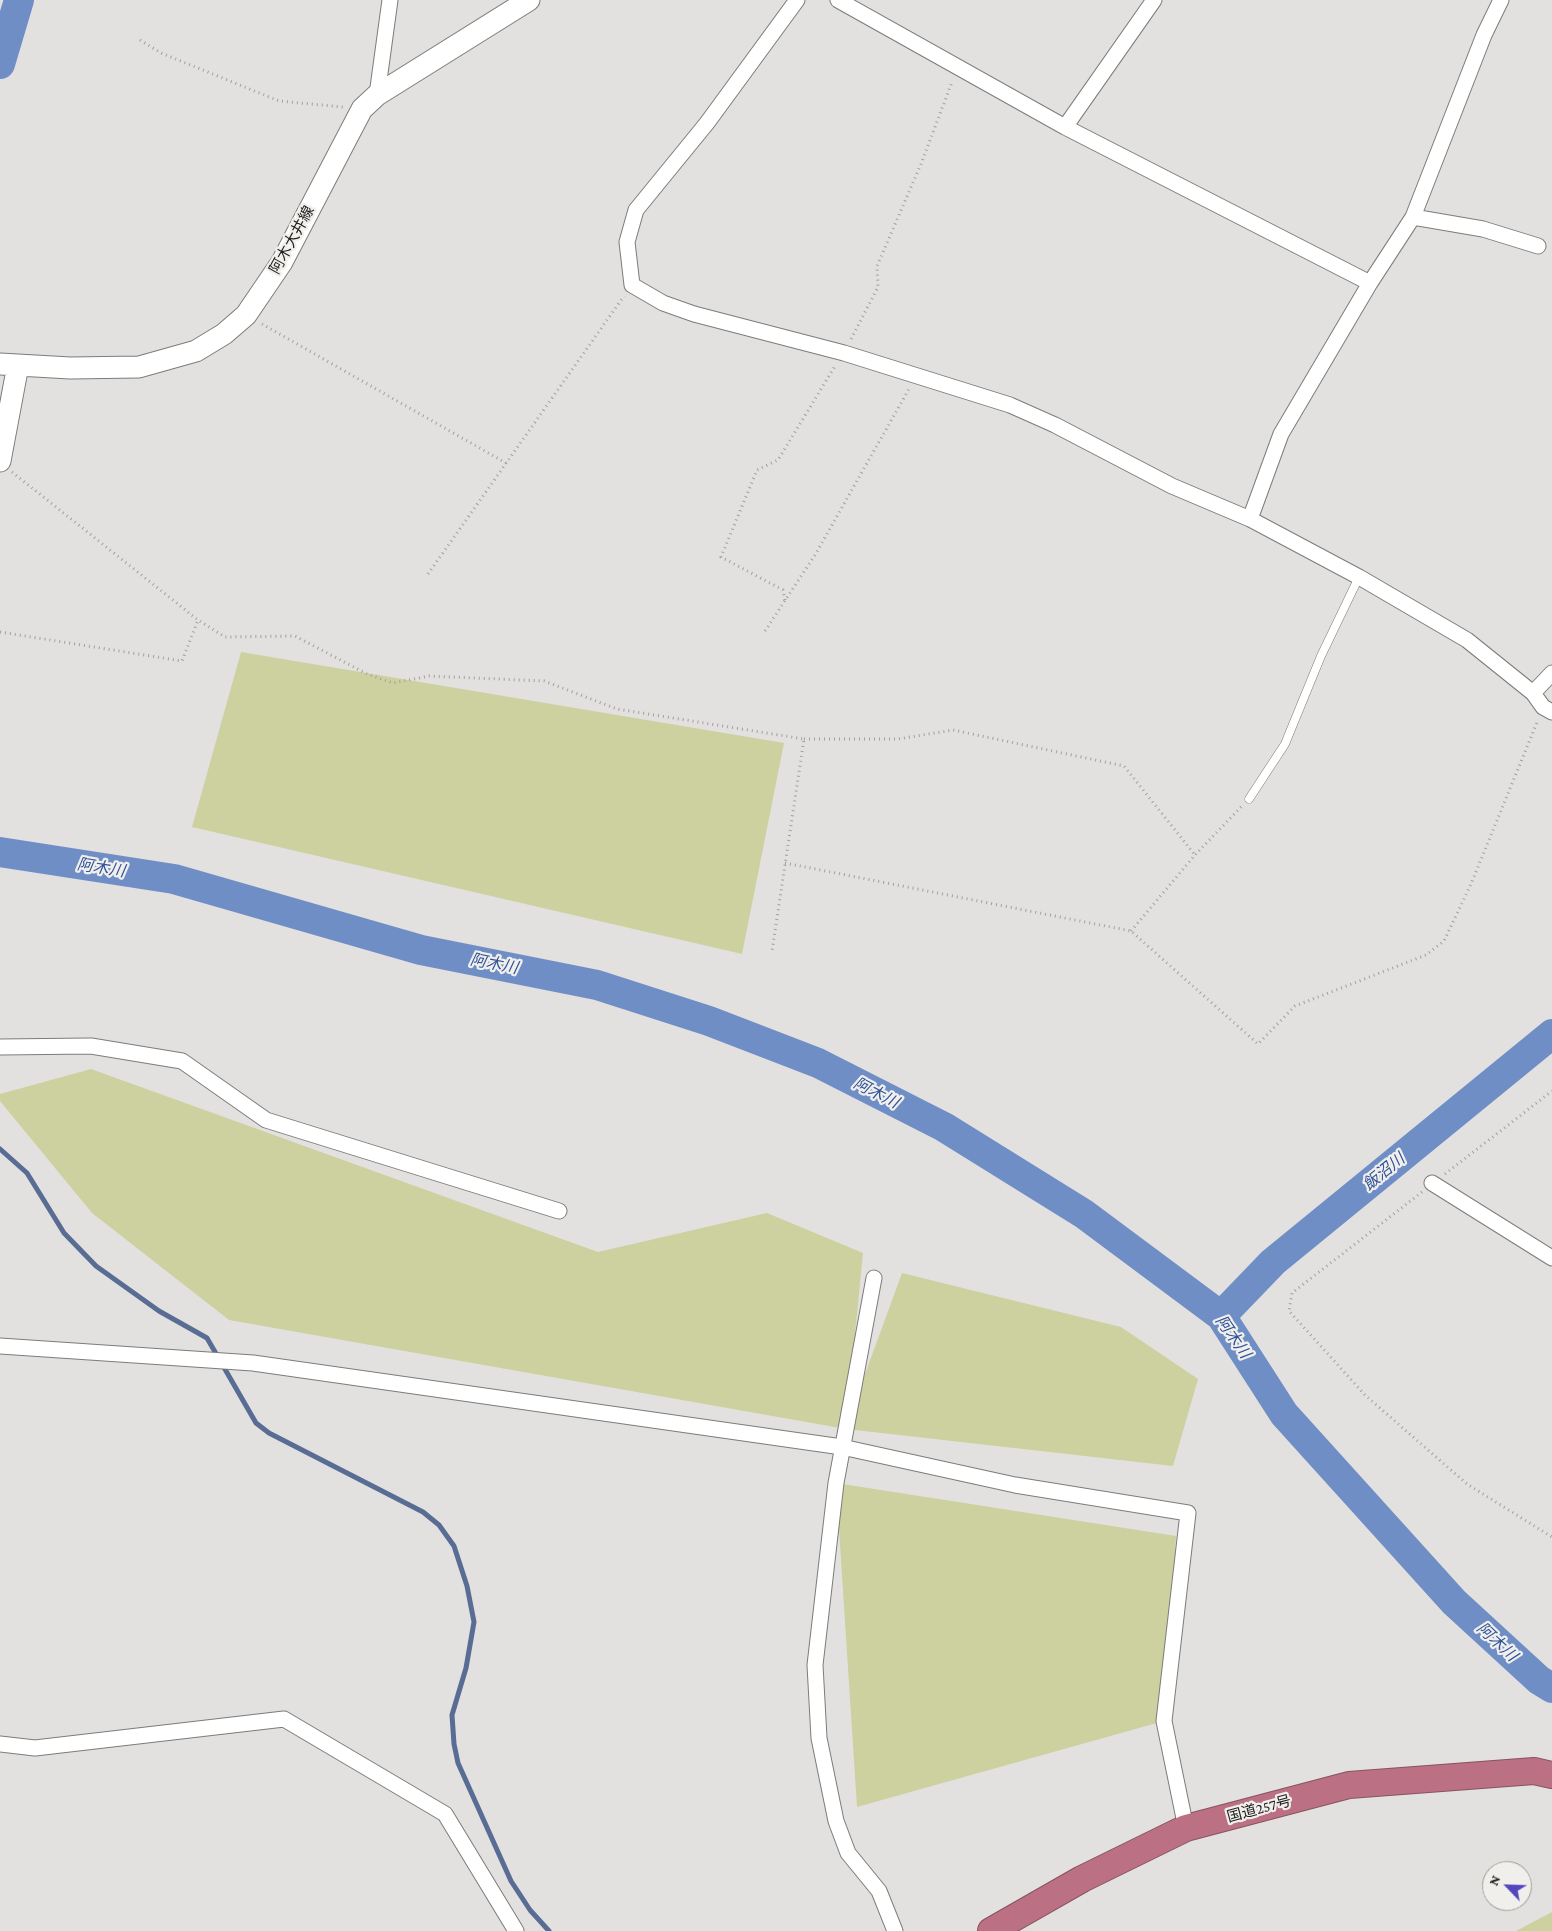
<!DOCTYPE html>
<html>
<head>
<meta charset="utf-8">
<style>
	body { margin:0 }
	#map { position:relative; width:1552px; height:1931px; overflow:hidden; background:#e3e1df; font-family:"Crimson Pro",serif }
	canvas { display:block }
	.north { position:absolute; left:1482px; top:1861px; width:50px; height:50px; box-sizing:border-box; background:#f0efec; border:1px solid #9e9d9a; border-radius:50%; rotate:294deg; font-size:14px; font-weight:700; line-height:20px; text-align:center; color:#222120 }
	.north::after { content:''; display:block; margin:auto; width:18px; height:22px; background:#5247bf; clip-path:polygon(50% 0,100% 100%,50% 72%,0 100%) }
</style>
</head>
<body>
<div id="map">
<canvas width="1552" height="1931"></canvas>
<div class="north">N</div>
</div>
<script>
const context = document.querySelector('canvas').getContext('2d');
context.lineJoin = 'round';
function fillPath(path, color) {
  context.fillStyle = color;
  context.fill(path, 'evenodd');
}
function shape(rows) {
  const path = new Path2D();
  for (const r of rows) {
    path.moveTo(r[0], r[1]);
    for (let i = 2; i < r.length; i += 2) path.lineTo(r[i], r[i + 1]);
  }
  return path;
}
function trace(path, color, width, dash) {
  context.strokeStyle = color;
  context.lineWidth = width;
  context.lineCap = dash ? 'butt' : 'round';
  context.setLineDash(dash || []);
  context.stroke(path);
}
function label(font, color, halo, rows, align = 'center') {
  context.font = font + ' "Crimson Pro","Noto Sans JP",serif';
  context.lineWidth = 4.5;
  context.setLineDash([]);
  context.textBaseline = 'middle';
  context.strokeStyle = halo;
  context.fillStyle = color;
  for (const [text, x, y, turn = 0] of rows) {
    context.save();
    context.translate(x, y);
    context.rotate((+turn || 0) * Math.PI / 180);
    context.textAlign = isNaN(turn) ? turn : align;
    if (halo) context.strokeText(text, 0, 0);
    context.fillText(text, 0, 0);
    context.restore();
  }
}
fillPath(shape([
	[241,652,784,743,742,954,192,827],
	[91,1069,598,1252,767,1213,863,1253,846,1426,902,1273,1121,1327,1198,1379,1173,1466,846,1429,229,1320,92,1213,0,1101,0,1094],
	[836,1483,1176,1536,1164,1721,857,1807],
	[1552,1912,1552,1931,1516,1931]
]), '#cdd1a0');
trace(shape([
	[0,1149,27,1173,64,1233,96,1266,159,1311,207,1338,256,1423,269,1433,423,1512,439,1525,454,1546,467,1586,474,1622,466,1668,452,1715,454,1744,458,1763,511,1881,530,1910,549,1931]
]), '#596d94', 5);
trace(shape([
	[0,64,19,0],
	[0,852,174,879,421,950,597,985,709,1021,818,1063,944,1127,1084,1214,1221,1316,1284,1414,1454,1602,1539,1680,1552,1688],
	[1221,1316,1273,1262,1552,1034]
]), '#708ec6', 30);
const lane = shape([
	[1249,799,1285,744,1321,656,1359,577]
]);
const street = shape([
	[797,0,707,123,636,210,627,242,632,285,663,303,694,314,844,353,1010,405,1055,425,1172,486,1250,519,1359,577,1467,640,1533,693,1543,707,1552,712],
	[838,0,1065,127,1370,283],
	[377,95,390,0],
	[1065,127,1154,0],
	[1413,217,1483,229,1538,246],
	[1250,519,1281,434,1370,283,1413,217,1484,35,1501,0],
	[1533,693,1552,673],
	[0,1047,91,1046,182,1061,266,1120,559,1211],
	[1432,1183,1552,1258],
	[874,1278,836,1483,815,1665,819,1738,836,1821,848,1853,879,1891,895,1931],
	[0,1346,253,1363,842,1447,1015,1485,1188,1513,1164,1721,1186,1828],
	[0,1744,35,1748,284,1719,445,1814,516,1931]
]);
const secondary = shape([
	[0,364,70,368,139,367,196,351,224,334,246,315,282,262,362,109,377,95,529,0],
	[0,461,18,365]
]);
const highway = shape([
	[991,1931,1082,1879,1186,1828,1349,1785,1534,1771,1552,1775]
]);
trace(lane, '#7d7c79', 9);
trace(street, '#7d7c79', 17);
trace(secondary, '#7d7c79', 23);
trace(highway, '#865460', 28);
trace(shape([
	[140,40,161,53,279,101,343,107],
	[262,324,506,463],
	[851,339,878,287,877,266,921,164,952,82],
	[12,472,198,620,225,637,295,636,367,674,393,683,429,676,544,681,617,709,804,739,772,951],
	[428,574,624,296],
	[785,600,783,590,721,557,757,470,778,460,835,366],
	[765,631,815,555,909,389],
	[0,632,182,661,198,620],
	[804,739,898,739,953,730,1124,766,1195,855],
	[785,863,1131,931,1258,1044,1295,1006,1426,955,1444,941,1471,884,1538,720],
	[1131,931,1195,855,1242,806],
	[1445,1174,1552,1091],
	[1422,1192,1292,1293,1289,1311,1365,1395,1467,1484,1552,1537]
]), '#a2a09f', 3, [1, 4]);
trace(lane, '#fff', 8);
trace(street, '#fff', 15);
trace(secondary, '#fff', 21);
trace(highway, '#bc7083', 26);
label('15px', '#222120', '#f0efec', [
	["阿木大井線",292,240,-61],
	["国道257号",1259,1809,-15]
]);
label('italic 16px', '#2f5399', '#f0efec', [
	["阿木川",101,868,9],
	["阿木川",494,964,11],
	["阿木川",876,1093,27],
	["飯沼川",1384,1172,-39],
	["阿木川",1233,1337,55],
	["阿木川",1497,1642,43]
]);
</script>
</body>
</html>
